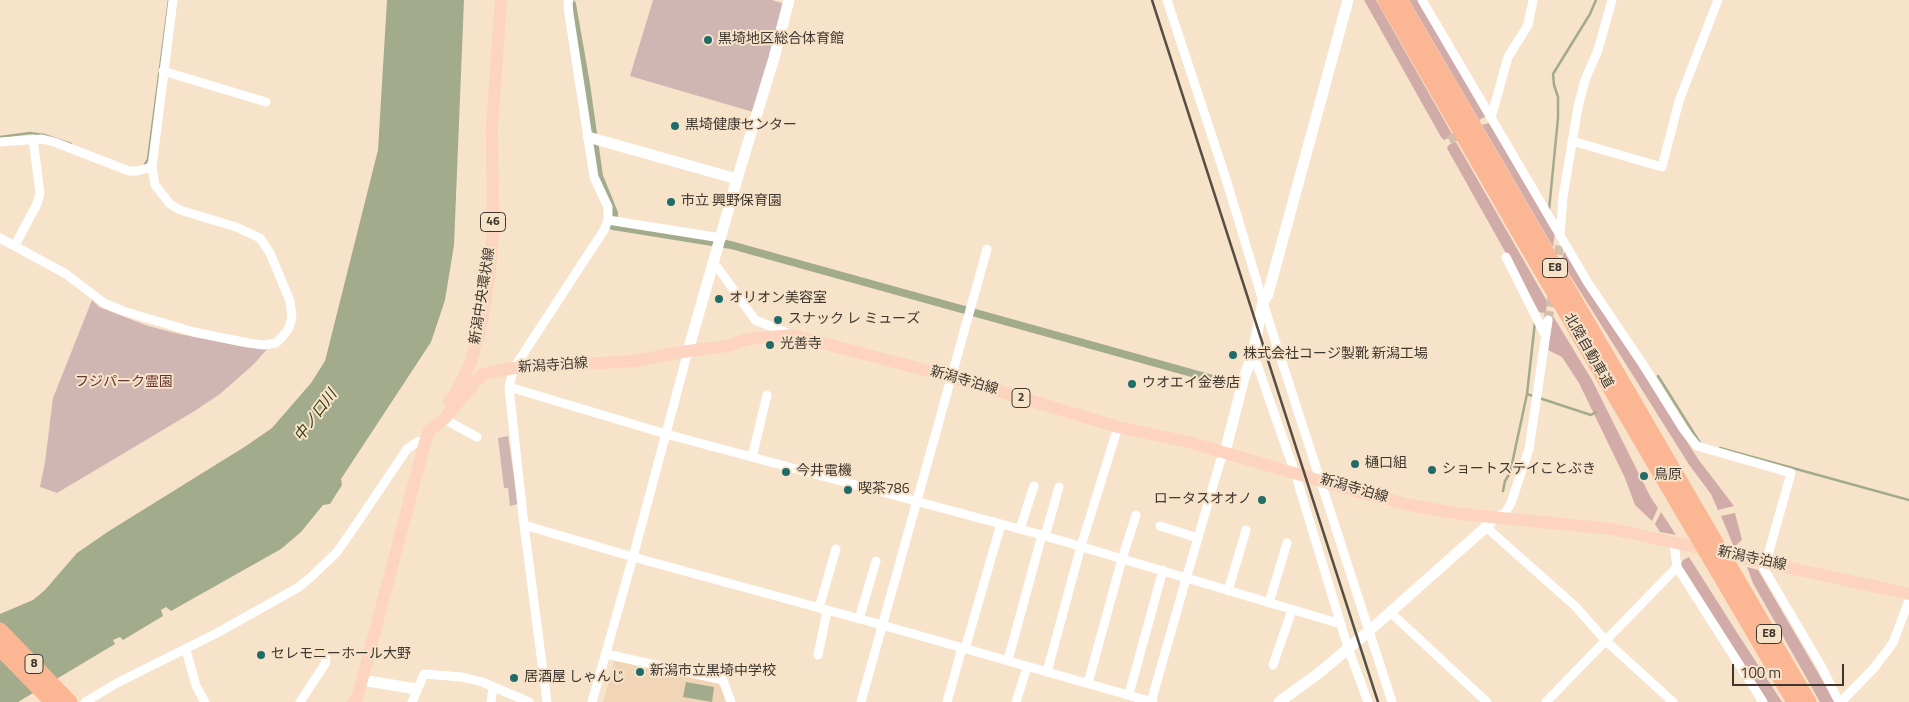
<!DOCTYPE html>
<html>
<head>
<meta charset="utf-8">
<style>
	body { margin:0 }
	#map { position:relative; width:1909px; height:702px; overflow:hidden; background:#f7e2ca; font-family:"Titillium Web",sans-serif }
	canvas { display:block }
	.scale { position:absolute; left:1732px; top:664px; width:112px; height:22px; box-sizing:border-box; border:2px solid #3f372e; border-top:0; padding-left:6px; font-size:15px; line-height:18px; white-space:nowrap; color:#3f372e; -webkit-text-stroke:4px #f7e2ca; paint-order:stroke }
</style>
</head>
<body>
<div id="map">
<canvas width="1909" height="702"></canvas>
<div class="scale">100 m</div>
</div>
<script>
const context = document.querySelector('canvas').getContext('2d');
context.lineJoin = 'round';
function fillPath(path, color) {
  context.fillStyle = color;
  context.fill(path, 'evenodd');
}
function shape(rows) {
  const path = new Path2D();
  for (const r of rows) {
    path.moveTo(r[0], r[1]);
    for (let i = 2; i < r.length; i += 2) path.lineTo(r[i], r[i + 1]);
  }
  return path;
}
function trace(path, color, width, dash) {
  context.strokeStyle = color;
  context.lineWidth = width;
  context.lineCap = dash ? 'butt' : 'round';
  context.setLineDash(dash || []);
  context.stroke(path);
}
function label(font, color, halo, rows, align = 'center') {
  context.font = font + ' "Titillium Web","Noto Sans JP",sans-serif';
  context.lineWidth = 4;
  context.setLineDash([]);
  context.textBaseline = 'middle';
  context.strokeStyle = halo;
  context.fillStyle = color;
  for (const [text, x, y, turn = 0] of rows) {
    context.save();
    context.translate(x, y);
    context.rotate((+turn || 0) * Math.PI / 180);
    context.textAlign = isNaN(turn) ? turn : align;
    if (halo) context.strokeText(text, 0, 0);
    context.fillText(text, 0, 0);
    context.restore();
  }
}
fillPath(shape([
	[615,659,722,684,729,702,603,702]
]), '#f0d6b7');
fillPath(shape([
	[653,0,772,0,785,4,753,112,630,76],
	[92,300,99,307,148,326,179,334,240,346,268,348,254,364,220,394,193,412,57,493,40,487,45,462,53,398],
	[508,436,518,504,510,506,508,488,504,488,498,438]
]), '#cfb6b3');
fillPath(shape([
	[1364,0,1376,0,1453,136,1444,140,1441,137],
	[1409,0,1419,0,1487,116,1479,120],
	[1489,123,1555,233,1553,247,1482,125],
	[1456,142,1548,303,1545,313,1539,312,1448,150,1447,147,1450,144],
	[1565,250,1698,459,1734,506,1718,510,1711,494,1690,466,1561,261],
	[1553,316,1592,380,1651,498,1658,508,1652,521,1635,505,1625,478,1579,383,1562,357,1548,350],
	[1661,512,1676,535,1660,532,1655,524],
	[1735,513,1742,540,1734,547,1721,516],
	[1689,557,1736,631,1782,702,1767,702,1682,569,1681,564,1683,560],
	[1747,567,1758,570,1835,702,1820,702,1753,583]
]), '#d0aba7');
fillPath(shape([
	[387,0,464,0,454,245,445,300,431,342,341,479,342,485,330,504,323,505,301,532,281,549,171,611,166,607,161,610,163,616,123,640,120,637,113,640,115,644,18,702,0,702,0,614,33,600,45,590,77,553,109,531,246,446,272,428,311,383,325,361,378,150],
	[686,682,714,687,712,702,683,697]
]), '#a3ab8d');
trace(shape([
	[0,137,30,133,44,135,71,144],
	[144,166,148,159,169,0],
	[1549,210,1558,118,1558,97,1554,85,1553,74,1590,14,1596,0],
	[1658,376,1700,443],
	[1527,394,1591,415,1596,412],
	[1720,448,1909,500],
	[1503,491,1505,481,1510,473,1527,394,1535,322]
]), '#a3ab8d', 2.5);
trace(shape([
	[572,4,586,84,599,176,614,213,613,226,731,245,1231,384]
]), '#a3ab8d', 8);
trace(shape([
	[1449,140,1484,121],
	[1556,268,1560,244],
	[1548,320,1553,291]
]), '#d2c0ab', 9, [9, 4.5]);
trace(shape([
	[1167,0,1226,179,1271,328,1392,702],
	[1422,0,1588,283,1644,366,1684,430,1697,446,1791,473,1764,569,1821,666,1839,702],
	[163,71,266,102],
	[1491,118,1508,57,1528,25,1533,0],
	[1572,141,1662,167,1679,101,1718,0],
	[0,142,42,139,54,142,129,171,137,171,152,167],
	[608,220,721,238],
	[1560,236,1563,197,1578,107,1585,80,1598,50,1612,0],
	[0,238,66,274,104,303,123,311,194,332,248,343,264,345,276,343,282,337,289,328,292,317,290,301,270,253,260,238,236,227,180,210,170,204,155,185,152,167,173,0],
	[15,245,37,204,40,193,33,139],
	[1506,257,1545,335],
	[713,266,718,268,755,320,790,334],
	[1253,353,1295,473,1348,648,1368,702],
	[509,387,666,434,1042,535,1341,624],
	[444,419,477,437],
	[752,457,767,395],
	[1495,517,1505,513,1511,503,1529,449,1548,320],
	[524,525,633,557,882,625,1153,702],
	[1160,526,1198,538],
	[1486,527,1575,606,1606,641,1673,702],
	[1020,529,1034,486],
	[1045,536,1059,487],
	[1677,567,1763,702],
	[1228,591,1246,530],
	[1269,603,1287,543],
	[819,608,836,549],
	[1390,612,1487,702],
	[859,619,876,561],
	[965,649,1001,524],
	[186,650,196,686,205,702],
	[606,654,723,680,731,702],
	[818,655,827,611],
	[1008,660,1042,535],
	[1273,665,1292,610],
	[1047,672,1081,546,1118,427],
	[1088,683,1122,559,1136,515],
	[1129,694,1163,570],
	[85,702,117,683,217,633,299,587,311,577,336,553,351,532,407,449,417,442,425,442],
	[300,702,325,664,326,658],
	[412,702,424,674,462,677,482,682,529,702],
	[491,702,493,687],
	[547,702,524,525,509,387,514,368,604,230,608,220,608,207,594,177,569,14,568,3,569,0],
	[592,702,633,557,688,351],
	[861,702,987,249],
	[947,702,962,648],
	[1016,702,1027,667],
	[1151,702,1186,579,1220,462,1225,452],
	[1546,702,1677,567,1674,544],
	[1841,702,1874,668,1893,643,1909,600]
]), '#fff', 9);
trace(shape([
	[588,137,737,179],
	[688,351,737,179,774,58,789,0],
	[1225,452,1244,378,1253,353,1263,302,1268,294,1348,0],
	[362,680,416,689],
	[1279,702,1319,673,1369,631,1486,527,1495,517]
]), '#fff', 11);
trace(shape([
	[449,401,456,392,471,362,481,327,490,271,493,231,492,126,501,0],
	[353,702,357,698,362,680,425,442,429,431,444,419,477,380,483,374,491,372,514,368,634,361,688,351,727,346,748,339,792,335,952,377,1118,427,1188,442,1362,493,1415,506,1462,514,1612,529,1909,594]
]), '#fdd4bf', 12);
trace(shape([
	[1385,0,1516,228,1794,702],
	[1400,0,1809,702],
	[0,630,70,702],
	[0,649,52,702]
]), '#fbb794', 15);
trace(shape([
	[1152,0,1378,702]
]), '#574e43', 2.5);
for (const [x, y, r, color] of [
	[708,40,5,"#206c68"],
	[675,126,5,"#206c68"],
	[671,202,5,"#206c68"],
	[719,299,5,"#206c68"],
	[778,320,5,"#206c68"],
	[770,345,5,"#206c68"],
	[1233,355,5,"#206c68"],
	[1132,384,5,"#206c68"],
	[1355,464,5,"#206c68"],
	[1432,470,5,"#206c68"],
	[786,472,5,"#206c68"],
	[1644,476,5,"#206c68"],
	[848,490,5,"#206c68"],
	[1262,500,5,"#206c68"],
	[261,655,5,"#206c68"],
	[640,672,5,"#206c68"],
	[514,678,5,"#206c68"]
]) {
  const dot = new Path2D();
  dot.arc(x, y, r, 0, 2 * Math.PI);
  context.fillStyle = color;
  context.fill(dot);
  trace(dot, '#f7e2ca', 2);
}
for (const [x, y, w] of [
	[493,222,25],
	[1555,268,25],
	[1021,398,18],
	[1769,634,25],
	[34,664,18]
]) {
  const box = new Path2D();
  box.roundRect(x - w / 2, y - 9.5, w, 19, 4);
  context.fillStyle = '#f7e2ca';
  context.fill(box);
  trace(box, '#3f372e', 1);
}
label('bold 12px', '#3f372e', null, [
	["46",493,222],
	["E8",1555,268],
	["2",1021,398],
	["E8",1769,634],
	["8",34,664]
]);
label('14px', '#3f372e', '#f7e2ca', [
	["黒埼地区総合体育館",718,40],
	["黒埼健康センター",685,126],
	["市立 興野保育園",681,202],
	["オリオン美容室",729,299],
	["スナック レ ミューズ",788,320],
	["光善寺",780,345],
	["株式会社コージ製靴 新潟工場",1243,355],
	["ウオエイ金巻店",1142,384],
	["樋口組",1365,464],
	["ショートステイことぶき",1442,470],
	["今井電機",796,472],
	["鳥原",1654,476],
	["喫茶786",858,490],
	["ロータスオオノ",1252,500,"right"],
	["セレモニーホール大野",271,655],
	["新潟市立黒埼中学校",650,672],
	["居酒屋 しゃんじ",524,678]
], 'left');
label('14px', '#3f372e', '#f7e2ca', [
	["新潟中央環状線",483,296,-81],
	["北陸自動車道",1588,351,60],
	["新潟寺泊線",553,366,-4],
	["新潟寺泊線",964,381,16],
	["新潟寺泊線",1354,489,16],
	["新潟寺泊線",1752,559,12]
]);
label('14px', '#683532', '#f7e2ca', [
	["フジパーク霊園",124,383]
]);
label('italic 15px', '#363f0a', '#f7e2ca', [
	["中ノ口川",316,416,-53]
]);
</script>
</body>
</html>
